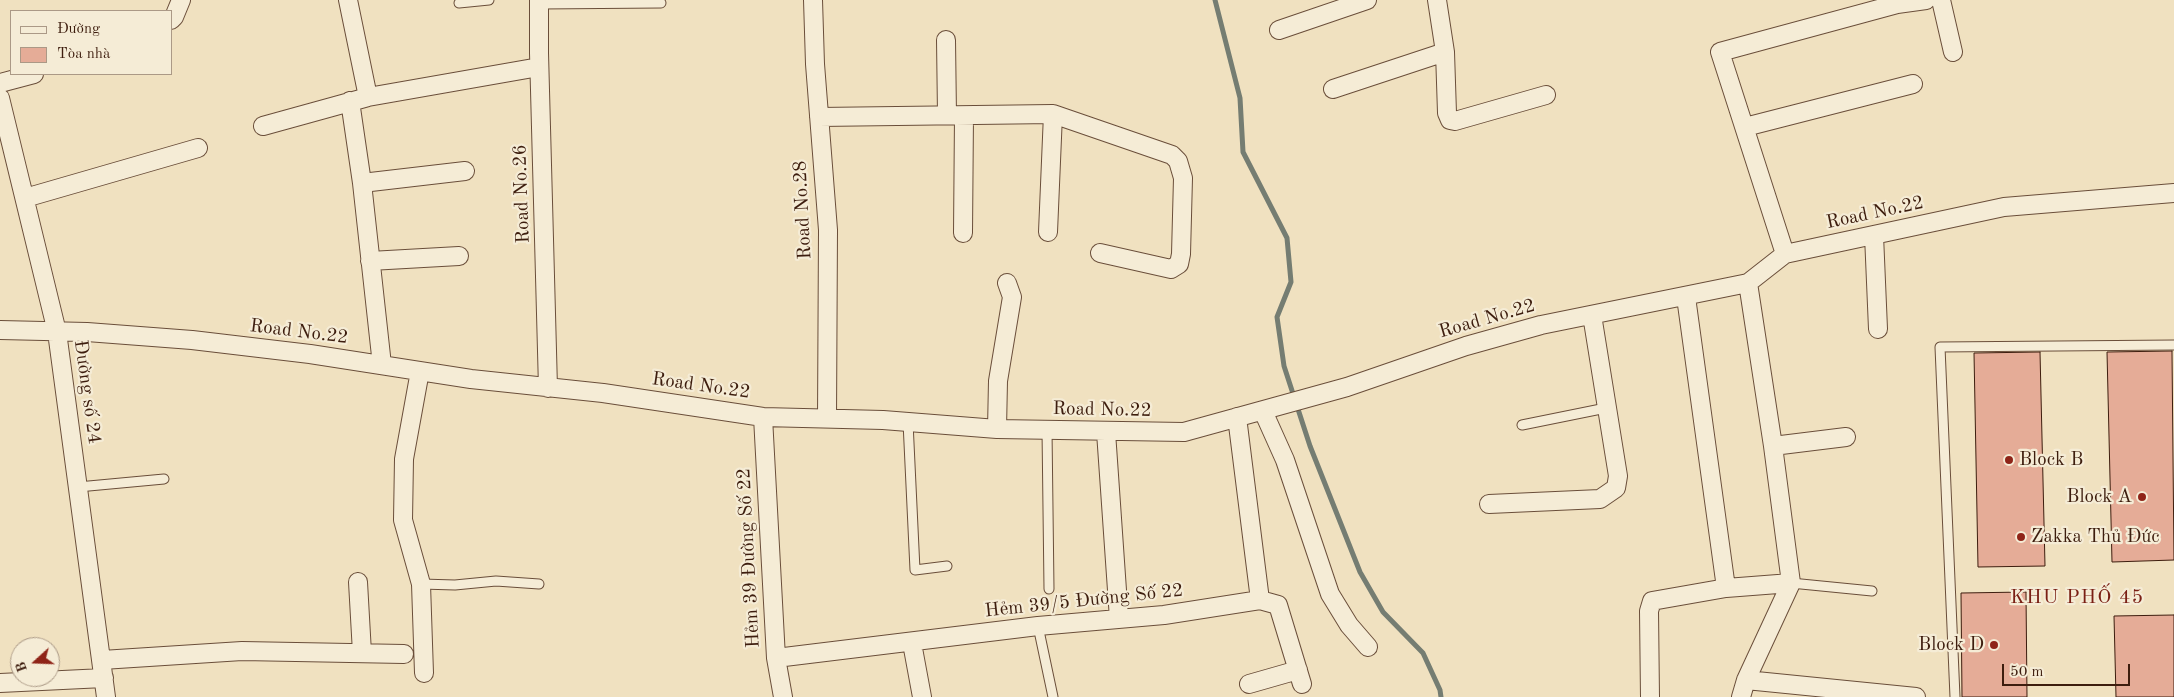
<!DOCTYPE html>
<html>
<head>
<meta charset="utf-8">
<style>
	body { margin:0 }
	#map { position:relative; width:2174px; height:697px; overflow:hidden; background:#f0e1c0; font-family:"Old Standard TT",serif }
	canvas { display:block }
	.legend { position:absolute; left:10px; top:10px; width:162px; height:65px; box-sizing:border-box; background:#f5ecd6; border:1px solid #ab9986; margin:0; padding:6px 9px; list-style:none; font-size:15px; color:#3d1d0e }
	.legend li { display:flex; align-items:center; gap:10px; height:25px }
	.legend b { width:25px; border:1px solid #ab9986 }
	.north { position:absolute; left:10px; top:637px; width:50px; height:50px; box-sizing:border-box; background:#f5ecd6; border:1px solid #ab9986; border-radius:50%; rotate:250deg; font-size:14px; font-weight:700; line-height:20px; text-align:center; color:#3d1d0e }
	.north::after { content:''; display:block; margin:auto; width:18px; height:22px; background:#8f2418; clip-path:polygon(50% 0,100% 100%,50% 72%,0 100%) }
	.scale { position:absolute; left:2002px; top:664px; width:128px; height:22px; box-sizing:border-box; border:2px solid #3d1d0e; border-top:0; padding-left:6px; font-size:15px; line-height:18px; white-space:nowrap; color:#3d1d0e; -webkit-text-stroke:4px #f5ecd6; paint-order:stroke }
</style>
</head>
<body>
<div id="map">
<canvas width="2174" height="697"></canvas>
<ul class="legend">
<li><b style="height:6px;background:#f5ecd6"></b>Đường</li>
<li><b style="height:14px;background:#e5ac97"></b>Tòa nhà</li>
</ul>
<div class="north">B</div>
<div class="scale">50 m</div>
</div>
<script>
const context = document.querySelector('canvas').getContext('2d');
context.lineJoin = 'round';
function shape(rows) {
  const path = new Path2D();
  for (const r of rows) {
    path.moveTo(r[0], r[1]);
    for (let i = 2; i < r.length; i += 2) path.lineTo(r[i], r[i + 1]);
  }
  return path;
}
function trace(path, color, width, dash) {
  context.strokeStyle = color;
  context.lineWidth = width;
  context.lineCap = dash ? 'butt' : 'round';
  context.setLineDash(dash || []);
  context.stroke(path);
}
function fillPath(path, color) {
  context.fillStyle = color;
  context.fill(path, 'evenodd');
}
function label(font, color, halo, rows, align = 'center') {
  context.font = font + ' "Old Standard TT",serif';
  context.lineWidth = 4.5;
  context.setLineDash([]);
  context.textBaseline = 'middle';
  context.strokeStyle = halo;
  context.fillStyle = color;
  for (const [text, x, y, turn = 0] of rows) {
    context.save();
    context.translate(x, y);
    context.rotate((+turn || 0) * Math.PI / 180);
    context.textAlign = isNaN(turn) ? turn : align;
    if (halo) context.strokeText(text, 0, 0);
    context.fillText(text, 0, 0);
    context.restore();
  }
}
trace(shape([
	[1215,0,1240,98,1243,152,1287,238,1291,282,1277,317,1284,366,1310,446,1360,572,1383,612,1423,653,1440,690,1441,697]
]), '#757d72', 5);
const building = shape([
	[2172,351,2174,560,2112,562,2107,352,2172,351],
	[2040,352,2045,566,1978,567,1974,353,2040,352],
	[2026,592,2027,697,1962,697,1961,593,2026,592],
	[2174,615,2174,697,2116,697,2114,616,2174,615]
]);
fillPath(building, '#e5ac97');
trace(building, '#3d1d0e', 1);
const lane = shape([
	[459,3,489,0],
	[540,4,661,3],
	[908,422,915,570,947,566],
	[1522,425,1606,408],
	[1047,430,1049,589],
	[78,487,164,479],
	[1791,583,1872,591],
	[421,584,455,585,496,581,539,584],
	[1038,626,1053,697],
	[1955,697,1940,347,2174,345]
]);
const street = shape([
	[348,0,368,97],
	[539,0,539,53,548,388],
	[813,0,815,64,828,230,827,418],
	[1437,0,1445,52,1447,113,1450,120,1455,121,1546,95],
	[1941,0,1953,52],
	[171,20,174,17,181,0],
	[1279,30,1367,0],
	[946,40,947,115],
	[0,83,34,74],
	[1333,89,1445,52],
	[0,98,57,332,106,697],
	[350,101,362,183,382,365],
	[819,117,1053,114,1172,155,1178,161,1183,178,1181,254,1179,264,1171,269,1100,253],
	[263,126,368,97,539,67],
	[1745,127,1913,84],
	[362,183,465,171],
	[25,198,198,148],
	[1048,232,1053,114],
	[963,233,964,116],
	[1874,235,1878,329],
	[1785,254,1720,52,1897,4,1926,0],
	[370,261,459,256],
	[1686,297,1726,588],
	[0,330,87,332,192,340,310,354,471,379,603,393,763,417,883,420,997,429,1184,432,1347,387,1466,346,1541,325,1748,283,1785,254,2004,207,2174,193],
	[420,371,404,459,403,520,421,584,424,673],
	[1263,411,1285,460,1330,594,1349,625,1368,647],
	[763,417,776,658,783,697],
	[1237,417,1260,600],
	[997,429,998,381,1012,297,1007,283],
	[1106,432,1119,619],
	[1773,446,1846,437],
	[1489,504,1600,499,1616,488,1618,476,1592,315],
	[358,582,362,653],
	[912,643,922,697],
	[776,658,1038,626,1164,615,1260,600,1278,605,1302,684],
	[102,660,242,651,404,654],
	[1746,680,1916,697],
	[0,683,104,678],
	[1249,684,1298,670],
	[1650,697,1649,611,1652,601,1726,588,1791,583],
	[1741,697,1746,680,1791,583,1773,446,1748,283]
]);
trace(lane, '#6a4e3a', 11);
trace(street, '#6a4e3a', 20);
trace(lane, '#f5ecd6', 9);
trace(street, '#f5ecd6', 18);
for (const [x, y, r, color] of [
	[2009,460,5,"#8f2418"],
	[2142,497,5,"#8f2418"],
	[2021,537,5,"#8f2418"],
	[1994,645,5,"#8f2418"]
]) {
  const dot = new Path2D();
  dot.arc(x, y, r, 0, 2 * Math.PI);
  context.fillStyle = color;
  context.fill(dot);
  trace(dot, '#f5ecd6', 2);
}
label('19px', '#3d1d0e', '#f5ecd6', [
	["Road No.26",522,194,-92],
	["Road No.28",803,210,-93],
	["Road No.22",1875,213,-12],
	["Road No.22",1487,319,-16],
	["Road No.22",299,332,7],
	["Road No.22",701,386,8],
	["Đường số 24",87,392,82],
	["Road No.22",1102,410,1],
	["Hẻm 39 Đường Số 22",749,558,-93],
	["Hẻm 39/5 Đường Số 22",1084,601,-6]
]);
label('19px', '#3d1d0e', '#f5ecd6', [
	["Block B",2019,460],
	["Block A",2132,497,"right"],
	["Zakka Thủ Đức",2031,537],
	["Block D",1984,645,"right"]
], 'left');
context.letterSpacing = '1px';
label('20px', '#7a1f14', '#f5ecd6', [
	["KHU PHỐ 45",2077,598]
]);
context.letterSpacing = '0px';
</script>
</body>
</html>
